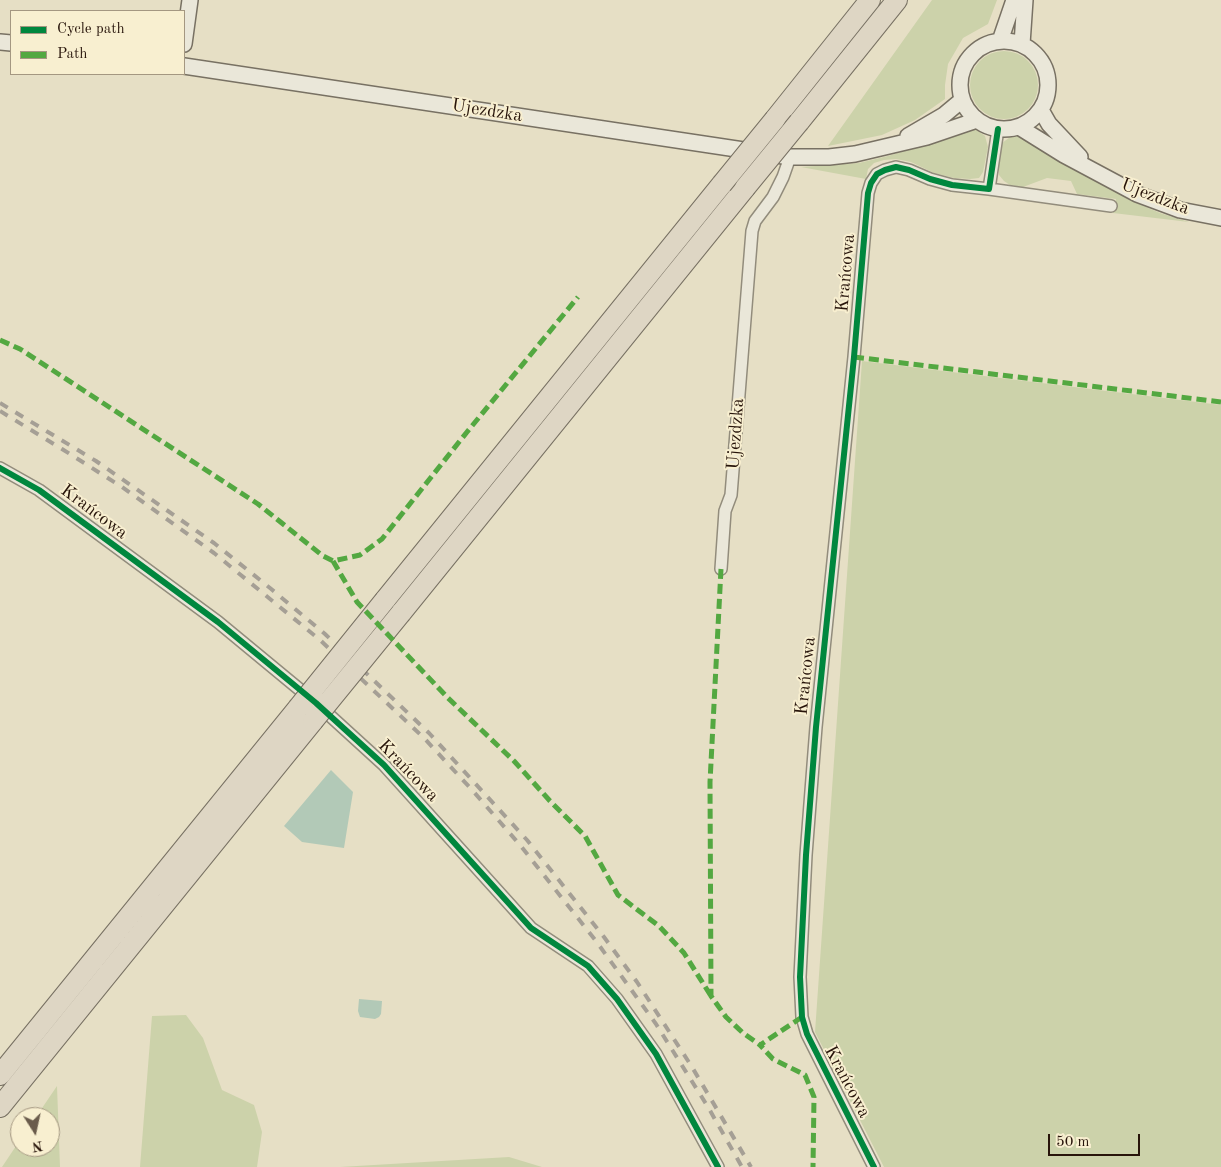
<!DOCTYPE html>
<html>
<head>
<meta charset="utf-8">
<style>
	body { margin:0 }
	#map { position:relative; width:1221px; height:1167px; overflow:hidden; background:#e6dfc5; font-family:"Old Standard TT",serif }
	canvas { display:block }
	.legend { position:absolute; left:10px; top:10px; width:175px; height:65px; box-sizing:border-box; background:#f8efd0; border:1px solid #a49781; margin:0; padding:6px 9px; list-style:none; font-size:15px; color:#27140a }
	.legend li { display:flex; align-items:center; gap:10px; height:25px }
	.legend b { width:25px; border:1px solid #a49781 }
	.north { position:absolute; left:10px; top:1107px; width:50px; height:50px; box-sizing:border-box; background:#f8efd0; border:1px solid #a49781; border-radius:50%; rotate:170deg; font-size:14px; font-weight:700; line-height:20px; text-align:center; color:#27140a }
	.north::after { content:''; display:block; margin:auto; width:18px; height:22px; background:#6a5b4b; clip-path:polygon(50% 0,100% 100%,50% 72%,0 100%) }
	.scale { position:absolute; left:1048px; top:1134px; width:92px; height:22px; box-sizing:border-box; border:2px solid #27140a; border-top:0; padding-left:6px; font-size:15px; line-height:18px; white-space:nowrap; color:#27140a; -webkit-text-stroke:4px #f8efd0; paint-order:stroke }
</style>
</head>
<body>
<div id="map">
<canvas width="1221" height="1167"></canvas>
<ul class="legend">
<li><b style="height:6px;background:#00873e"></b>Cycle path</li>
<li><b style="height:6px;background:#53a841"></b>Path</li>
</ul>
<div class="north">N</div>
<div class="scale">50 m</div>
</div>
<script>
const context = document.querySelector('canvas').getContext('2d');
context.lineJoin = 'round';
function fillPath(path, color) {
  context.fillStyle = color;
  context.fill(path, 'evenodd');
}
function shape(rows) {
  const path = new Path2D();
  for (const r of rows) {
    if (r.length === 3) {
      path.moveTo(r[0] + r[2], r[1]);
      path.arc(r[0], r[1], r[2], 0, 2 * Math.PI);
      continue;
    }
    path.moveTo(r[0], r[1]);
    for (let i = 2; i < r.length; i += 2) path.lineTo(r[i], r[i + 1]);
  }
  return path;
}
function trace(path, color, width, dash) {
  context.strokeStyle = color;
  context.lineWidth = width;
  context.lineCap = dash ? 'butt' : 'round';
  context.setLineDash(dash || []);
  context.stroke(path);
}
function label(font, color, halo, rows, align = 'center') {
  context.font = font + ' "Old Standard TT",serif';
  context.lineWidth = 4;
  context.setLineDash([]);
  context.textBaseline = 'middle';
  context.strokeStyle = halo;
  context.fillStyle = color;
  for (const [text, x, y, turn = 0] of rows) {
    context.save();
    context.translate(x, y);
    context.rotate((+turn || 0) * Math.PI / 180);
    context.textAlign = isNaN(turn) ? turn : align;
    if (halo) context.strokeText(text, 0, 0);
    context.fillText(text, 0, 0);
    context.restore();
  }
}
fillPath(shape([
	[932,0,997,0,988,24,963,38,948,64,945,85,945,99,915,120,882,135,828,146],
	[1004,85,34],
	[966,128,975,129,985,136,988,147,983,172,979,178,970,179,954,178,934,173,911,162,896,159,884,160,874,163,868,169,866,179,801,167,859,163,888,156,927,144],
	[1013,135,1028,137,1132,201,1160,213,1189,222,1113,213,1116,199,1077,194,1071,181,1047,178,1023,187,1010,185,1004,181,999,175,999,163,1002,143],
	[862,361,1221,405,1221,1167,884,1167,815,1032],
	[186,1015,203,1038,222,1090,254,1105,262,1132,257,1167,140,1167,152,1016],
	[57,1086,60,1167,2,1167,20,1140,20,1147,50,1147,50,1117,36,1117],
	[509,1157,542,1167,340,1167]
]), '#ccd2aa');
fillPath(shape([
	[331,770,353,792,344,848,302,842,284,826],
	[359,999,382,1001,381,1014,379,1017,375,1019,360,1017,358,1011]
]), '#b2c9b7');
const street = shape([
	[989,189,1111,206],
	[0,468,39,490,218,622,316,703,384,765,531,928,588,966,617,999,656,1054,718,1167],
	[721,569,725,511,731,495,752,231,755,221,773,197,783,177,790,157],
	[874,1167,807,1034,802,1017,800,977,806,855,816,727,854,357,868,193,871,183,877,174,885,170,896,167,909,170,930,179,952,185,989,189,998,129]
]);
const secondary = shape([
	[1004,85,44],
	[1000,41,1014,0],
	[0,42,11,43],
	[184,44,190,0],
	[1022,44,1025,0],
	[184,66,790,157,829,157,855,154,927,137,977,120],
	[1041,110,1049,124,1080,157],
	[1019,127,1064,155,1137,194,1180,210,1221,218],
	[908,136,944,115,962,100]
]);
const highway = shape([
	[775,119,870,0],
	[799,122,897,0],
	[385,600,722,184],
	[401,613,745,188],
	[0,1075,298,708],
	[0,1107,313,721]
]);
trace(street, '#928c7c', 14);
trace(secondary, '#787163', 18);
trace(highway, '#787163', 22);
trace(street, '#eae7d9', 11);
trace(secondary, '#eae7d9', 15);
trace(highway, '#ded6c4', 20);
trace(shape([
	[0,403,96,461,214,543,270,588,325,634,429,733,527,840,604,937,637,982,692,1067,751,1167],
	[0,411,62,449,122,487,214,553,320,640,424,738,473,791,520,845,596,941,656,1024,708,1107,742,1167]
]), '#a59f95', 4, [9, 9]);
const highwayBridge = shape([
	[722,184,775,119],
	[745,188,799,122],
	[298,708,385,600],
	[313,721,401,613]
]);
trace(highwayBridge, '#787163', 22, []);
trace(highwayBridge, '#ded6c4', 20);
trace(shape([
	[0,340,20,349,258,504,323,556,333,561,360,555,382,539,467,432,578,297],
	[854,357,1221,402],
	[333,561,357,602,448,698,514,761,550,801,585,836,618,895,659,926,684,953,711,996],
	[721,569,710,782,711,996,726,1017,743,1033,760,1045],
	[802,1017,760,1045,773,1059,805,1075,814,1097,813,1167]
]), '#53a841', 5, [10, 5]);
trace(shape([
	[0,468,39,490,218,622,316,703,384,765,531,928,588,966,617,999,656,1054,718,1167],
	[874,1167,807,1034,802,1017,800,977,806,855,816,727,854,357,868,193,871,183,877,174,885,170,896,167,909,170,930,179,952,185,989,189,998,129]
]), '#00873e', 6);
label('18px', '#27140a', '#f8efd0', [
	["Ujezdzka",487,111,9],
	["Ujezdzka",1155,197,21],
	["Krańcowa",846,273,-85],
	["Ujezdzka",736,434,-86],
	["Krańcowa",94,512,37],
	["Krańcowa",806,676,-84],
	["Krańcowa",408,771,46],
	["Krańcowa",847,1082,62]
]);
</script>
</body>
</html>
